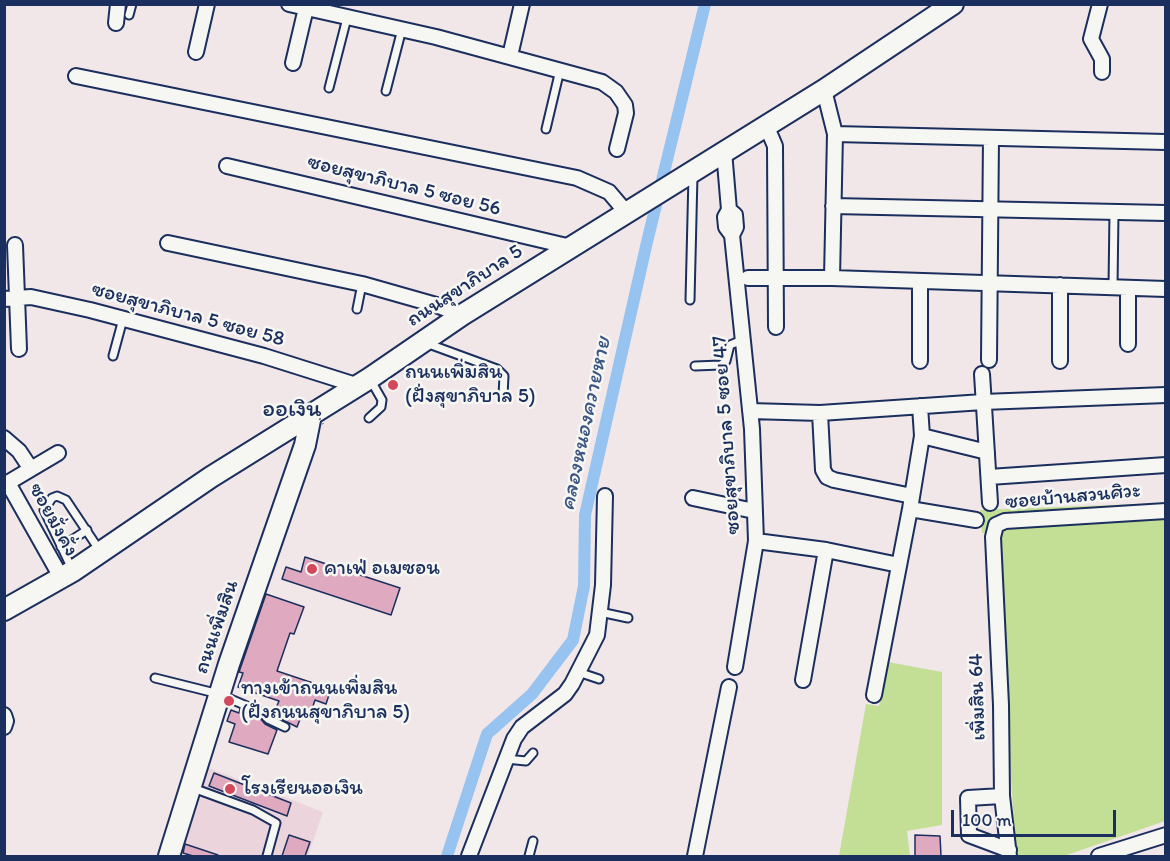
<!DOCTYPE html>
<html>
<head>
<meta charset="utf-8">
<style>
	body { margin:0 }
	#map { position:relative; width:1170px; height:861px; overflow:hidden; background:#f1e7e8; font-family:Itim,sans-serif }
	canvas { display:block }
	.frame { position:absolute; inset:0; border:6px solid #1b2f5e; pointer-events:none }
	.scale { position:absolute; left:951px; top:810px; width:165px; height:27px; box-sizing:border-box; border:3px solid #1b2f5e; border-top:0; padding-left:8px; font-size:18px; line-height:21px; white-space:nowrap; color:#1b2f5e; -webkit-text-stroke:4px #f6f6f2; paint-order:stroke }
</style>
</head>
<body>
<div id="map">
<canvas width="1170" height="861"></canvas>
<div class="frame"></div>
<div class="scale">100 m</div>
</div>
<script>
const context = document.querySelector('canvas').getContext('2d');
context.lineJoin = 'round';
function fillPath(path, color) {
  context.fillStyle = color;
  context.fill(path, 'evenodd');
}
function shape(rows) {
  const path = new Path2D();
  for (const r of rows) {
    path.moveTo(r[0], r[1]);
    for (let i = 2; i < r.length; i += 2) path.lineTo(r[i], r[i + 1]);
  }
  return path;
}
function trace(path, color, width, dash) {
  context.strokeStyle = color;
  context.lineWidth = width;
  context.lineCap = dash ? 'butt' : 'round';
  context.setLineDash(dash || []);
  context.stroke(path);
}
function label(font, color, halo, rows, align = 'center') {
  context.font = font + ' Itim,"Playpen Sans Thai",sans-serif';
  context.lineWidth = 5;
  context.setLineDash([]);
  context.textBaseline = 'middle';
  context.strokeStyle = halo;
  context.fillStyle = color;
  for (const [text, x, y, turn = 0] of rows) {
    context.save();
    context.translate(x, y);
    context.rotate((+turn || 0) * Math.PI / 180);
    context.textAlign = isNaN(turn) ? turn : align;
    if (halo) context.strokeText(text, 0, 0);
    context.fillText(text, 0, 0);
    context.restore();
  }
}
fillPath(shape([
	[204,766,323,812,308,856,176,856]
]), '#ecd4dc');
fillPath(shape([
	[1165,503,1165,821,1064,856,1016,856,1005,683,999,534,982,533,980,510],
	[888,662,942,672,942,825,907,831,910,856,839,856,866,704,879,706]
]), '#c3de95');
trace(shape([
	[447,856,487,734,532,694,573,640,584,586,585,515,647,242,705,4]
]), '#97c3f1', 12);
const building = shape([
	[305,557,400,588,391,615,282,579,286,567,301,572,305,557],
	[266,594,304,607,294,634,290,633,277,671,331,689,326,704,315,700,311,712,304,709,297,727,273,715,279,701,238,687,243,673,239,672,266,594],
	[240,709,260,718,265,724,277,730,268,754,229,742,235,724,227,721,231,710,239,713,240,709],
	[214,773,291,803,287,816,209,786,214,773],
	[289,835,310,842,305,856,282,856,289,835],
	[915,835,940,836,941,856,915,856,915,835],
	[185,844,218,855,218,856,193,856,183,853,185,844]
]);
fillPath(building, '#dfa9c0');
trace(building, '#1b2f5e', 1.5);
const lane = shape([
	[129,15,132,4],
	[329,88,347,18],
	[386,91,402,29],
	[546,129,560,70],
	[1113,287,1114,212],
	[690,300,693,175],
	[357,309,362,284],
	[426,343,497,369,504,376,503,395],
	[113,356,123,319],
	[695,366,721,365,726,361,730,345,742,340],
	[369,418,381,407,382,400,370,379],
	[61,547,87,530],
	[72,569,44,510,52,498,57,496,66,500,100,551],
	[600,612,628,618],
	[578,672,599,679],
	[155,678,219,694,263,713,268,719,285,727],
	[506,759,526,761,533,753],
	[193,788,253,810,276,823,267,856],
	[529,856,533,841]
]);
const street = shape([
	[289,4,436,37,602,82,616,92,625,105,626,113,617,149],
	[1100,4,1091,39,1102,59,1102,72],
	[116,23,118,4],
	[196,52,207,4],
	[510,56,522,4],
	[293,63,306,8],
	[76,76,577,178,609,192,626,212],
	[824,90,835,134,832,278],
	[766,125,775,146,776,327],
	[835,134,1166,142],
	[724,151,729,210,725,217,726,227,732,235],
	[227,166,571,247],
	[833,206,1166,213],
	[729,210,735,215,736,227,732,235,752,429,756,541,735,667],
	[168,243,362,284,436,305,462,315],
	[15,245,19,349],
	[748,278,832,278,1166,289],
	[920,281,920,361],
	[4,299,31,297,90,310,264,356,359,386],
	[1128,344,1128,288],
	[989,360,991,138],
	[1060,361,1060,285],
	[982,374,990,503],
	[750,411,820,413,983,402,1166,395],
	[820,413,823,470,827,477,834,480,912,496],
	[922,436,987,452],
	[4,438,19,451,31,469],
	[989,477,1166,465],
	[8,483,61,577],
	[4,485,58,453],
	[693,498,754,511],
	[910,509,976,520],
	[756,541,826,550,899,565],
	[803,680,826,550],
	[874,695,910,509,922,436,920,406],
	[4,715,6,721,4,727],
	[1002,796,968,798,969,835,1009,850],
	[469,856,514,739,522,727,565,694,572,684,597,635,603,585,605,496],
	[695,856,729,687],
	[1009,856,1002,796,1001,705,993,537,996,525,1005,521,1166,511],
	[1099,856,1166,835]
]);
const secondary = shape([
	[4,610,73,571,211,477,370,378,462,315,824,90,953,4],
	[169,856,229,664,305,445,311,415]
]);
trace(lane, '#1b2f5e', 11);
trace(street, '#1b2f5e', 18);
trace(secondary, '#1b2f5e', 24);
trace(lane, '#f6f6f2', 7);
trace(street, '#f6f6f2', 14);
trace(secondary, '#f6f6f2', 20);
trace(shape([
	[310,403,323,424]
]), '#1b2f5e', 2, [1.5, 4.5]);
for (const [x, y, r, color] of [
	[393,385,6,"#d1495b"],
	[312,569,6,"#d1495b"],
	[229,701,6,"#d1495b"],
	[230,789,6,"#d1495b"]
]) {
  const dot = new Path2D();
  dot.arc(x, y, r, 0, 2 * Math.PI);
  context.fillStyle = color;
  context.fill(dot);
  trace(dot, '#f6f6f2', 2);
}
label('21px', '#1b2f5e', '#f6f6f2', [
	["ซอยสุขาภิบาล 5 ซอย 56",404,186,14],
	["ถนนสุขาภิบาล 5",465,286,-33],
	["ซอยสุขาภิบาล 5 ซอย 58",188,315,15],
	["ซอยสุขาภิบาล 5 ซอย 47",727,435,-94],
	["ซอยบ้านสวนศิวะ",1073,497,-5],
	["ซอยมั่งคั่ง",53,520,61],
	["ถนนเพิ่มสิน",217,627,-71],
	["เพิ่มสิน 64",978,697,-92]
]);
label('21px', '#1b2f5e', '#f6f6f2', [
	["ถนนเพิ่มสิน",405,373],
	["(ฝั่งสุขาภิบาล 5)",405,397],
	["คาเฟ่ อเมซอน",324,569],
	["ทางเข้าถนนเพิ่มสิน",241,689],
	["(ฝั่งถนนสุขาภิบาล 5)",241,713],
	["โรงเรียนออเงิน",242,789]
], 'left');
label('italic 22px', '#3a5483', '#f6f6f2', [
	["คลองหนองควายหาย",586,424,-78]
]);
label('24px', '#1b2f5e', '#f6f6f2', [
	["ออเงิน",292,410]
]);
</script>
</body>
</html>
